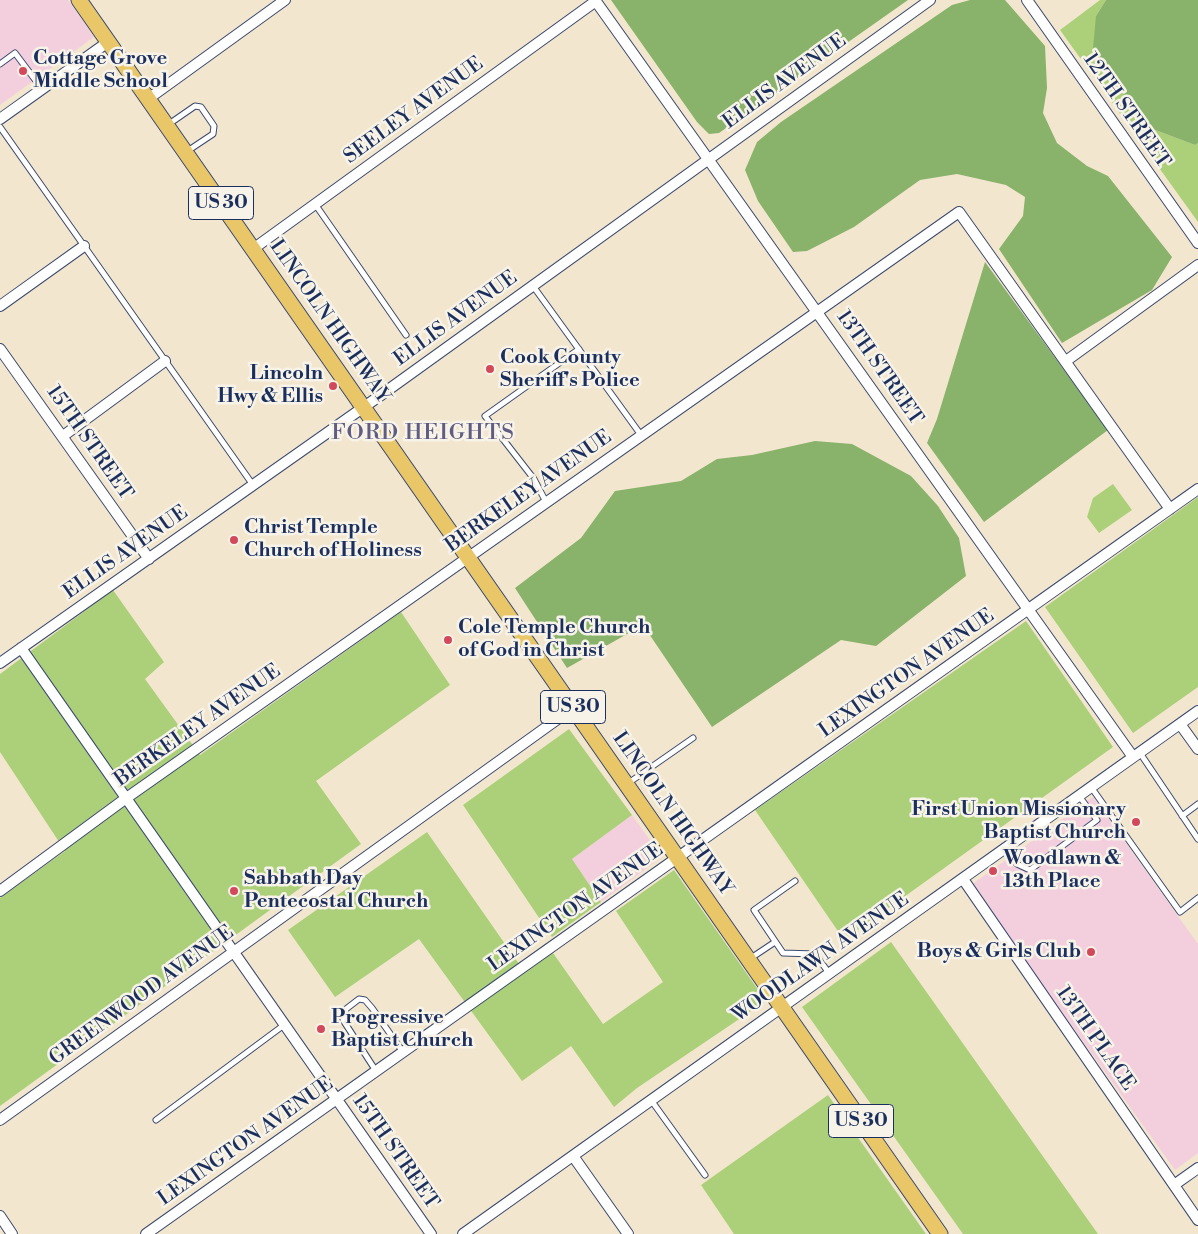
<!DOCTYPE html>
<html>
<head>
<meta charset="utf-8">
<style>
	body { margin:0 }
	canvas { display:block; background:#f3e6ce }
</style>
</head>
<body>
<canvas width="1198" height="1234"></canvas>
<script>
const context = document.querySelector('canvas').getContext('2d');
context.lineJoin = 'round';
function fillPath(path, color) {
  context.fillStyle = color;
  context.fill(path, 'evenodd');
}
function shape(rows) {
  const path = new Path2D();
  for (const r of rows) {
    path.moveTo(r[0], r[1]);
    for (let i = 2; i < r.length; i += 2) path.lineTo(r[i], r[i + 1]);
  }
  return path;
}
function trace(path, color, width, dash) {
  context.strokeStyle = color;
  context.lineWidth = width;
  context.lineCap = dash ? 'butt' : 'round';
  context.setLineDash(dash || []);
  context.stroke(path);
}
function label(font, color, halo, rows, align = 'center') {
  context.font = font + ' "Libre Bodoni",serif';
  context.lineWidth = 5;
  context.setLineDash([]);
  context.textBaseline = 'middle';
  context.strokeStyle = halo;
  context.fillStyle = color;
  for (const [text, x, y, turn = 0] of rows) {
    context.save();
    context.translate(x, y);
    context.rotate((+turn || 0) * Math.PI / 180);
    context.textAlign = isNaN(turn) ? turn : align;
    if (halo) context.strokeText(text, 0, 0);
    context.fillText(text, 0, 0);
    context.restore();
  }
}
fillPath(shape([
	[0,0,68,0,94,37,0,105],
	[1093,797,1198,944,1198,1153,1175,1170,971,885],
	[632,815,662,857,601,902,572,859]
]), '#f3cfde');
fillPath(shape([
	[1100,0,1106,0,1096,16,1150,128,1195,145,1198,143,1198,222,1060,30],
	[1113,484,1132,510,1099,533,1087,517,1093,498],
	[1198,497,1198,687,1133,733,1045,607],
	[113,590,164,662,145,679,200,755,401,612,450,685,316,781,361,844,0,1106,0,898,65,851,0,752,0,674],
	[1026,621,1113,747,844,940,755,810],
	[569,729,632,815,572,859,601,902,552,937,463,805],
	[427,832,519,964,546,943,603,1024,663,982,616,911,674,870,766,1001,637,1088,614,1107,571,1046,522,1081,419,939,335,997,288,930],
	[891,942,1098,1234,963,1234,802,1007],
	[828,1095,926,1234,734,1234,701,1185]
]), '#acd07a');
fillPath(shape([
	[611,0,908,0,719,133,709,134,697,122],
	[970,0,1005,0,1045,46,1047,88,1043,113,1057,143,1087,166,1108,176,1172,257,1152,290,1062,343,999,249,1023,216,1025,197,1006,185,957,174,920,180,854,227,807,251,793,252,758,201,745,170,757,142,781,122,952,5],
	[1106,0,1198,0,1198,143,1195,145,1150,128,1123,94,1093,48,1096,16],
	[985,262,1108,430,984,522,927,443,937,419],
	[815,441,852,444,911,476,938,506,959,538,966,576,876,646,841,640,712,727,643,625,567,668,515,588,581,538,615,491,681,481,717,459,752,455]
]), '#89b26a');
const lane = shape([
	[0,64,15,53,42,89],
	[169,124,195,106,201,107,214,126,213,134,186,152],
	[0,127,253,485],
	[315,204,406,335],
	[533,286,641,435],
	[546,502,534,479,485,416,579,349],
	[1140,753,1198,839],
	[627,784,693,738],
	[1091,787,1180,912,1198,898],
	[1182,816,1198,804],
	[1004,849,1017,864,1030,870,1097,820,1079,796],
	[795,881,754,910,783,953,815,954,829,973],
	[751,958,775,942],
	[376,1071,343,1020,346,1009,359,999,365,1000,372,1008,403,1052],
	[651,1100,705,1175],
	[156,1120,284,1025]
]);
const street = shape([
	[595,0,1133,757],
	[1027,0,1198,243],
	[148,99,285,0],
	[0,119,108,42],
	[253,249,596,1],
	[0,306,84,246],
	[0,349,149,559],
	[1066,361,1198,265],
	[63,436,165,361],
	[21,648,431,1234],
	[0,663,381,395,930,0],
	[1180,724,1198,749],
	[963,879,1198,1220],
	[0,891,125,799,959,212,1170,509],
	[0,1120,573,708],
	[573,1156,628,1234],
	[1174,1185,1198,1168],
	[0,1216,12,1234],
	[146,1234,1198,489],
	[463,1234,1198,711]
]);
const primary = shape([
	[79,0,940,1234]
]);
trace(lane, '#3b4a6f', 7);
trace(street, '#3b4a6f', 12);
trace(primary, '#3b4a6f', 17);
trace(lane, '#fff', 5);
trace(street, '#fff', 10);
trace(primary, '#e9c769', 15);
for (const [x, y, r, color] of [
	[23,71,5,"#d1495b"],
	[490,369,5,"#d1495b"],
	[333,386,5,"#d1495b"],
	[234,540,5,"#d1495b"],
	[448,640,5,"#d1495b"],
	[1136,822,5,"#d1495b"],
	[993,871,5,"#d1495b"],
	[234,891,5,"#d1495b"],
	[1091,952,5,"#d1495b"],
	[321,1029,5,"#d1495b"]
]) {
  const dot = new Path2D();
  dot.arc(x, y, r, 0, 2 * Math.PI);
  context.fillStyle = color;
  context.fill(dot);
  trace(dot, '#f7f3e8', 2);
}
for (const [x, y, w] of [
	[221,203,65],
	[573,707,65],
	[861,1121,65]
]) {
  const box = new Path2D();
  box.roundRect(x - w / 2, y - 16.5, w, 33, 4);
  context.fillStyle = '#f7f3e8';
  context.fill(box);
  trace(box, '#1b2f5e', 1);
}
label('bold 19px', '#1b2f5e', null, [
	["US 30",221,203],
	["US 30",573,707],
	["US 30",861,1121]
]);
label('bold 20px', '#1b2f5e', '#f7f3e8', [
	["Cottage Grove",33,59],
	["Middle School",33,82],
	["Cook County",500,358],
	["Sheriff's Police",500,381],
	["Lincoln",323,374,"right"],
	["Hwy & Ellis",323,397,"right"],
	["Christ Temple",244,528],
	["Church of Holiness",244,551],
	["Cole Temple Church",458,628],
	["of God in Christ",458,651],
	["First Union Missionary",1126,810,"right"],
	["Baptist Church",1126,833,"right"],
	["Woodlawn &",1003,859],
	["13th Place",1003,882],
	["Sabbath Day",244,879],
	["Pentecostal Church",244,902],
	["Boys & Girls Club",1081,952,"right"],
	["Progressive",331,1018],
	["Baptist Church",331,1041]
], 'left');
label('20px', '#1b2f5e', '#f7f3e8', [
	["ELLIS AVENUE",785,82,-36],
	["SEELEY AVENUE",414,111,-36],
	["12TH STREET",1126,111,55],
	["ELLIS AVENUE",456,319,-36],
	["LINCOLN HIGHWAY",329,322,55],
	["13TH STREET",879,368,55],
	["15TH STREET",89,443,55],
	["BERKELEY AVENUE",529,492,-35],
	["ELLIS AVENUE",126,553,-35],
	["LEXINGTON AVENUE",907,674,-35],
	["BERKELEY AVENUE",198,726,-35],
	["LINCOLN HIGHWAY",672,814,55],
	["LEXINGTON AVENUE",576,908,-35],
	["WOODLAWN AVENUE",821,958,-35],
	["GREENWOOD AVENUE",142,996,-36],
	["13TH PLACE",1095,1039,55],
	["LEXINGTON AVENUE",246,1142,-35],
	["15TH STREET",395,1152,55]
]);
context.letterSpacing = '1px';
label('22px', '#605c82', '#f7f3e8', [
	["FORD HEIGHTS",423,434]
]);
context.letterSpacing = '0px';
</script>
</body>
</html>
